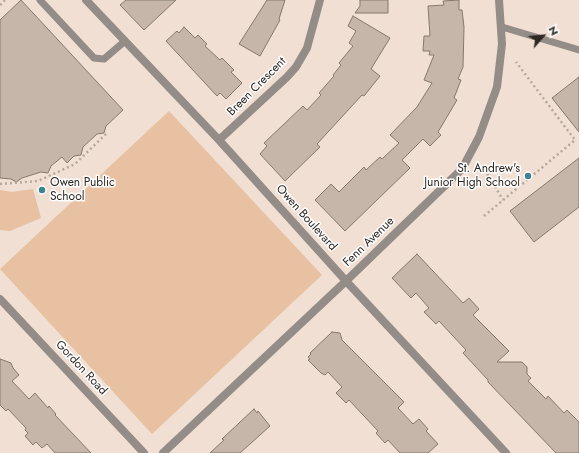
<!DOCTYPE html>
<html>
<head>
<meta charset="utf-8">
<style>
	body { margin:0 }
	#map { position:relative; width:579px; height:453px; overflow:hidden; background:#f0dfd2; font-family:Jost,sans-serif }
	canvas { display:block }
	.north { position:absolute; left:523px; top:16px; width:40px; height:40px; -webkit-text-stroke:3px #fff; paint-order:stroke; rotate:63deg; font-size:11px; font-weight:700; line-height:16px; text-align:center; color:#2e2823 }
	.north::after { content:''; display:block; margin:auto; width:14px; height:18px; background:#2e2823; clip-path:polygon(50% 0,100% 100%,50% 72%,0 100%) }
</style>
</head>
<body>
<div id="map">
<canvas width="579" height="453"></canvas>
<div class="north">N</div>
</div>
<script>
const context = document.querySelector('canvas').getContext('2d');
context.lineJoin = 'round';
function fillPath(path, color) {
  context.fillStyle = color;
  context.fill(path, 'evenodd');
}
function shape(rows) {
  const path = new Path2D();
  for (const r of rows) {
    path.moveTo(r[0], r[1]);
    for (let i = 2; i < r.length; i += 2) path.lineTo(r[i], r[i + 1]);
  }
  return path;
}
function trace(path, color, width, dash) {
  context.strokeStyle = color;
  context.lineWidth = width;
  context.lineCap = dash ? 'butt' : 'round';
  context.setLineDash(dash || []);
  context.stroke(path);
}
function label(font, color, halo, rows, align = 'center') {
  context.font = font + ' Jost,sans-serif';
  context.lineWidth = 3;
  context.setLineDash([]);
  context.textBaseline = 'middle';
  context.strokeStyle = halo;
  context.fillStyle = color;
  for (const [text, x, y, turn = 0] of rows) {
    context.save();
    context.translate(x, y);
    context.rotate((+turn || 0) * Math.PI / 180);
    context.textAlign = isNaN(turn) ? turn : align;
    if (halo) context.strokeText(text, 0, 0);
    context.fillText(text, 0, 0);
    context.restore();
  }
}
fillPath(shape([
	[169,111,322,275,152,434,0,269],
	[33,189,41,218,10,231,0,230,0,190,12,192]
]), '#e7c1a2');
const building = shape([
	[21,0,123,110,106,126,104,133,97,134,83,147,81,155,74,156,67,163,62,157,51,166,48,173,41,172,22,178,16,182,11,179,0,178,0,20,21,0],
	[126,0,176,0,144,30,120,5,126,0],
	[267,0,285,0,279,19,280,20,260,56,239,44,267,0],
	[360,0,388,0,388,13,355,13,360,6,360,0],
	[459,0,459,10,462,10,464,27,463,67,458,79,461,80,454,98,457,100,438,132,441,135,430,146,423,139,402,160,410,168,345,231,315,200,331,184,339,192,364,167,366,170,380,157,382,159,399,143,390,135,417,107,432,83,424,80,434,55,429,55,430,51,423,51,424,36,430,36,428,6,444,5,443,1,459,0],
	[353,16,390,38,371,69,380,76,364,96,362,95,317,144,320,147,285,181,260,154,267,146,264,143,303,106,307,110,321,95,319,93,334,76,333,75,341,65,339,63,353,46,349,43,356,31,348,26,353,16],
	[184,27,195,38,198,35,207,44,205,46,220,60,222,58,234,70,231,72,242,83,226,99,220,93,217,96,166,41,177,31,179,33,184,27],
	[579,77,579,132,552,98,579,77],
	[579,158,579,207,534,242,510,211,579,158],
	[417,254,463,303,469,298,479,309,473,315,509,351,497,362,522,362,527,367,527,374,531,378,528,381,546,399,548,396,564,413,567,410,579,422,579,453,556,453,488,382,488,380,463,353,466,350,439,321,436,324,424,312,429,308,416,293,411,298,392,278,417,254],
	[332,332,340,333,342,340,404,402,398,408,413,424,419,419,428,429,426,431,438,444,428,453,400,453,388,440,385,443,376,433,378,431,349,400,346,403,336,393,342,387,328,372,325,375,321,373,308,360,310,359,308,357,311,354,310,353,332,332],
	[0,359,11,363,13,368,19,375,12,381,29,399,35,393,48,408,49,406,56,414,55,415,91,453,55,453,47,444,42,448,36,442,33,445,25,436,28,433,25,430,26,428,8,409,6,411,0,405,0,359],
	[254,409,257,413,258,411,270,426,240,453,210,453,224,440,222,439,254,409]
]);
fillPath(building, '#c6b6aa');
trace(building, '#86786c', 1);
trace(shape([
	[0,5,5,0],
	[482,165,503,200],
	[0,184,38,181,75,164,106,134],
	[484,216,575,140,516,62]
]), '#b6a89d', 2.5, [2, 3]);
trace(shape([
	[40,0,94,58,104,59,125,41],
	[502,27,579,50]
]), '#938c87', 7);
trace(shape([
	[86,0,219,140,346,281,506,453],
	[219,140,287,77,296,67,307,48,320,0],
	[0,299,144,453],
	[163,453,346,281,462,169,479,137,497,87,502,44,499,0]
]), '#938c87', 8);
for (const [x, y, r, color] of [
	[528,176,4,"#3e8390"],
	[42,190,4,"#3e8390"]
]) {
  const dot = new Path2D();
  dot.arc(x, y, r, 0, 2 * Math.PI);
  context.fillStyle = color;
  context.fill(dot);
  trace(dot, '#fff', 1.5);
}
label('12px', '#2e2823', '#fff', [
	["Breen Crescent",257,87,-45],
	["Owen Boulevard",306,218,48],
	["Fenn Avenue",369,242,-44],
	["Gordon Road",81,368,47]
]);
label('12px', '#2e2823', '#fff', [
	["St. Andrew's",520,169],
	["Junior High School",520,183],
	["Owen Public",50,183,"left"],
	["School",50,197,"left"]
], 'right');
</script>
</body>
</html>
